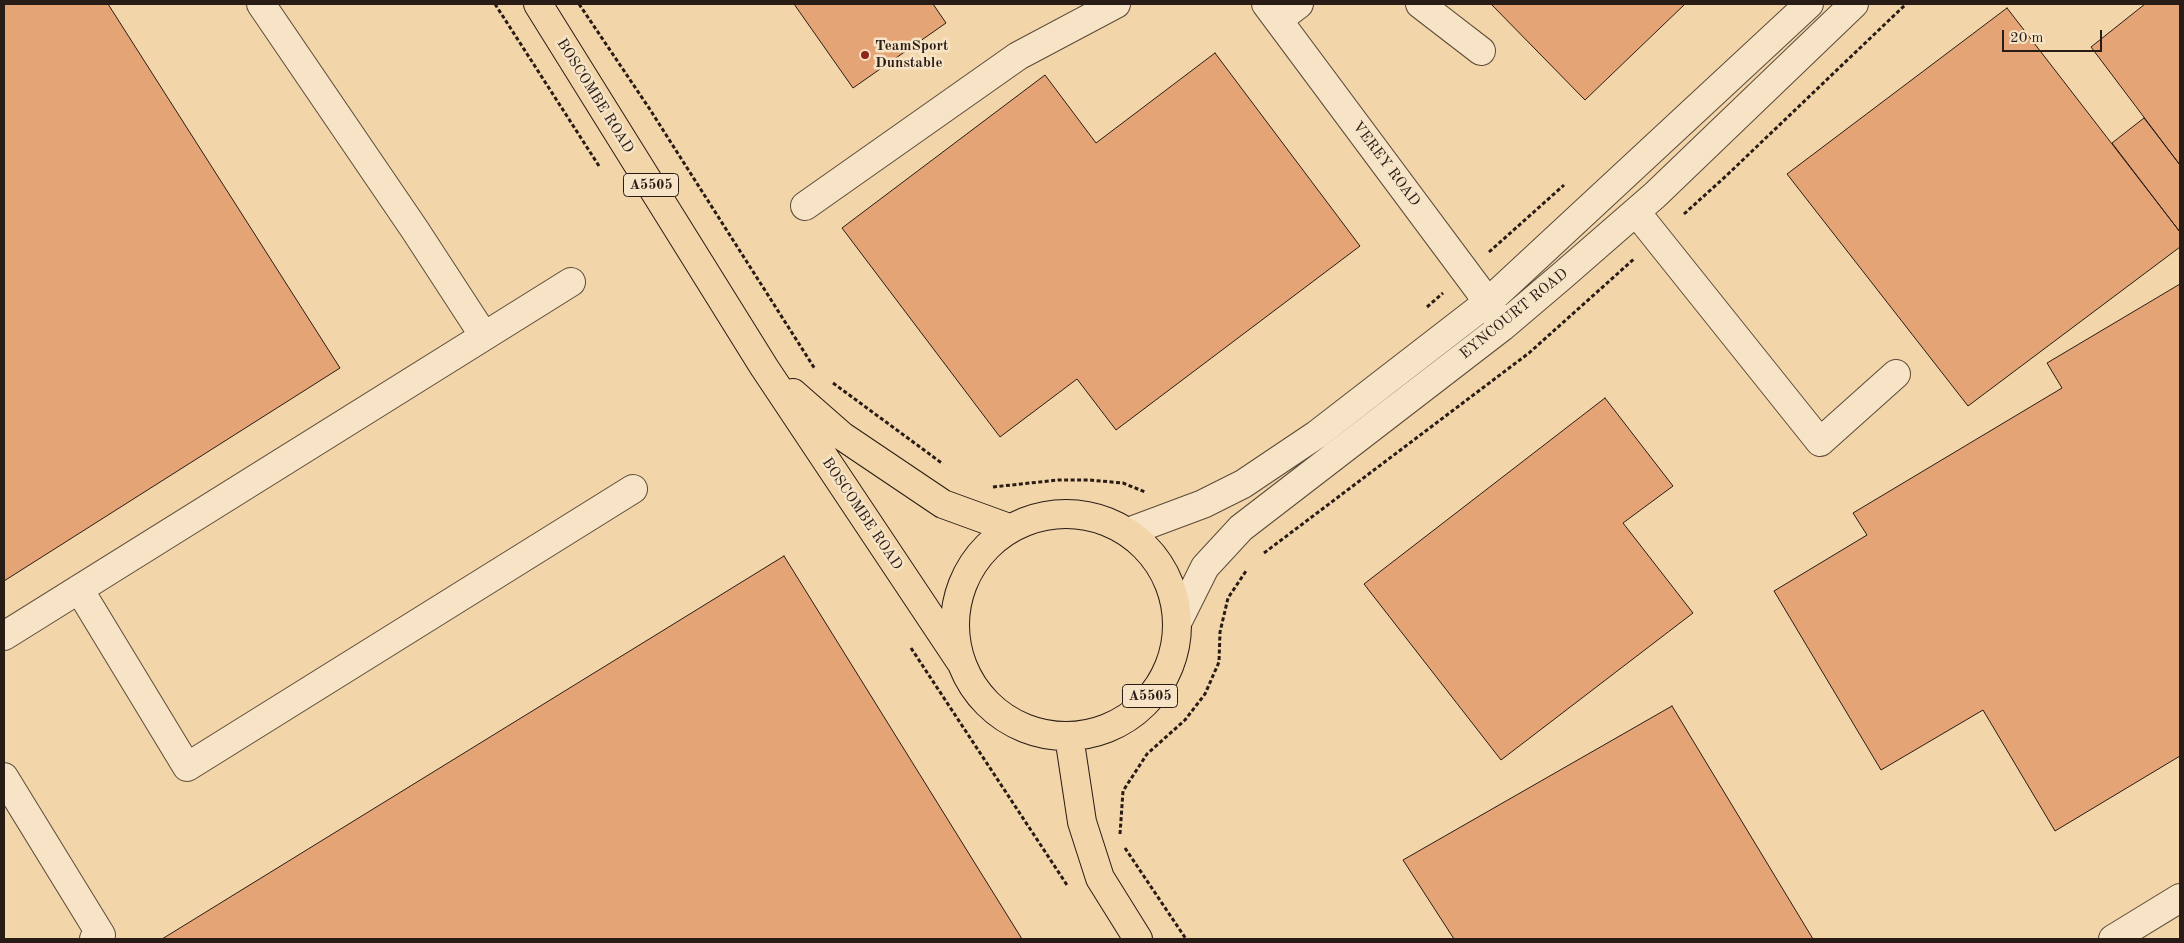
<!DOCTYPE html>
<html>
<head>
<meta charset="utf-8">
<style>
	body { margin:0 }
	#map { position:relative; width:2184px; height:943px; overflow:hidden; background:#f2d5a8; font-family:"Old Standard TT",serif }
	canvas { display:block }
	.frame { position:absolute; inset:0; border:5px solid #291c16; pointer-events:none }
	.scale { position:absolute; left:2002px; top:30px; width:100px; height:22px; box-sizing:border-box; border:2px solid #291c16; border-top:0; padding-left:6px; font-size:15px; line-height:18px; white-space:nowrap; color:#291c16; -webkit-text-stroke:4px #f7e4c6; paint-order:stroke }
</style>
</head>
<body>
<div id="map">
<canvas width="2184" height="943"></canvas>
<div class="frame"></div>
<div class="scale">20 m</div>
</div>
<script>
const context = document.querySelector('canvas').getContext('2d');
context.lineJoin = 'round';
function fillPath(path, color) {
  context.fillStyle = color;
  context.fill(path, 'evenodd');
}
function shape(rows) {
  const path = new Path2D();
  for (const r of rows) {
    if (r.length === 3) {
      path.moveTo(r[0] + r[2], r[1]);
      path.arc(r[0], r[1], r[2], 0, 2 * Math.PI);
      continue;
    }
    path.moveTo(r[0], r[1]);
    for (let i = 2; i < r.length; i += 2) path.lineTo(r[i], r[i + 1]);
  }
  return path;
}
function trace(path, color, width, dash) {
  context.strokeStyle = color;
  context.lineWidth = width;
  context.lineCap = dash ? 'butt' : 'round';
  context.setLineDash(dash || []);
  context.stroke(path);
}
function label(font, color, halo, rows, align = 'center') {
  context.font = font + ' "Old Standard TT",serif';
  context.lineWidth = 5;
  context.setLineDash([]);
  context.textBaseline = 'middle';
  context.strokeStyle = halo;
  context.fillStyle = color;
  for (const [text, x, y, turn = 0] of rows) {
    context.save();
    context.translate(x, y);
    context.rotate((+turn || 0) * Math.PI / 180);
    context.textAlign = isNaN(turn) ? turn : align;
    if (halo) context.strokeText(text, 0, 0);
    context.fillText(text, 0, 0);
    context.restore();
  }
}
const building = shape([
	[4,4,108,4,340,368,4,581,4,4],
	[794,4,933,4,946,23,853,88,794,4],
	[1491,4,1685,4,1585,100,1491,4],
	[2145,4,2180,4,2180,165,2091,47,2145,4],
	[2007,8,2180,232,2180,247,1968,406,1787,174,2007,8],
	[1215,53,1360,246,1116,430,1077,379,1000,437,842,228,1045,75,1096,143,1215,53],
	[2144,118,2180,165,2180,232,2112,143,2144,118],
	[2180,284,2180,756,2055,831,1983,710,1881,770,1774,591,1867,535,1853,513,2062,388,2047,363,2180,284],
	[1605,398,1673,486,1623,523,1693,613,1501,760,1364,584,1605,398],
	[784,556,1022,939,162,939,784,556],
	[1672,706,1813,939,1454,939,1403,860,1672,706]
]);
fillPath(building, '#e5a476');
trace(building, '#291c16', 1);
const minor = shape([
	[261,4,415,230,484,336],
	[1266,4,1479,290,1498,319],
	[1420,4,1481,51],
	[1278,20,1299,4],
	[805,206,1018,56,1116,4],
	[1636,212,1820,442,1896,374],
	[1128,532,1203,504,1243,484,1316,435,1488,302,1809,4],
	[79,589,187,767,633,489],
	[1178,621,1205,567,1241,528,1502,327,1562,276,1655,195,1854,4],
	[4,636,571,282],
	[4,777,101,935,94,939],
	[2113,939,2180,898]
]);
const major = shape([
	[538,4,764,367,960,661],
	[793,393,842,436,943,504,1009,528],
	[1066,625,111],
	[1069,736,1082,822,1100,878,1138,939]
]);
trace(minor, '#5b4a3a', 30);
trace(major, '#291c16', 30);
trace(shape([
	[495,4,599,166],
	[579,4,649,108,815,369],
	[1684,214,1726,176,1906,4],
	[1489,252,1564,185],
	[1427,307,1443,293],
	[833,383,943,464],
	[993,487,1058,480,1089,480,1123,483,1145,492],
	[1264,553,1529,353,1635,258],
	[911,648,1067,885],
	[1120,834,1123,791,1147,754,1185,720,1205,694,1219,662,1220,632,1228,598,1246,571],
	[1125,848,1186,939]
]), '#291c16', 3, [4, 2.5]);
trace(minor, '#f7e4c6', 28);
trace(major, '#f2d5a8', 28);
for (const [x, y, r, color] of [
	[865,55,5,"#8f2418"]
]) {
  const dot = new Path2D();
  dot.arc(x, y, r, 0, 2 * Math.PI);
  context.fillStyle = color;
  context.fill(dot);
  trace(dot, '#f7e4c6', 2);
}
for (const [x, y, w] of [
	[651,185,55],
	[1150,696,55]
]) {
  const box = new Path2D();
  box.roundRect(x - w / 2, y - 11.5, w, 23, 4);
  context.fillStyle = '#f7e4c6';
  context.fill(box);
  trace(box, '#291c16', 1);
}
label('bold 14px', '#291c16', null, [
	["A5505",651,185],
	["A5505",1150,696]
]);
label('bold 15px', '#291c16', '#f7e4c6', [
	["TeamSport",875,46],
	["Dunstable",875,63]
], 'left');
label('15px', '#291c16', '#f7e4c6', [
	["BOSCOMBE ROAD",595,96,58],
	["VEREY ROAD",1386,164,53],
	["EYNCOURT ROAD",1514,314,-39],
	["BOSCOMBE ROAD",862,514,56]
]);
</script>
</body>
</html>
